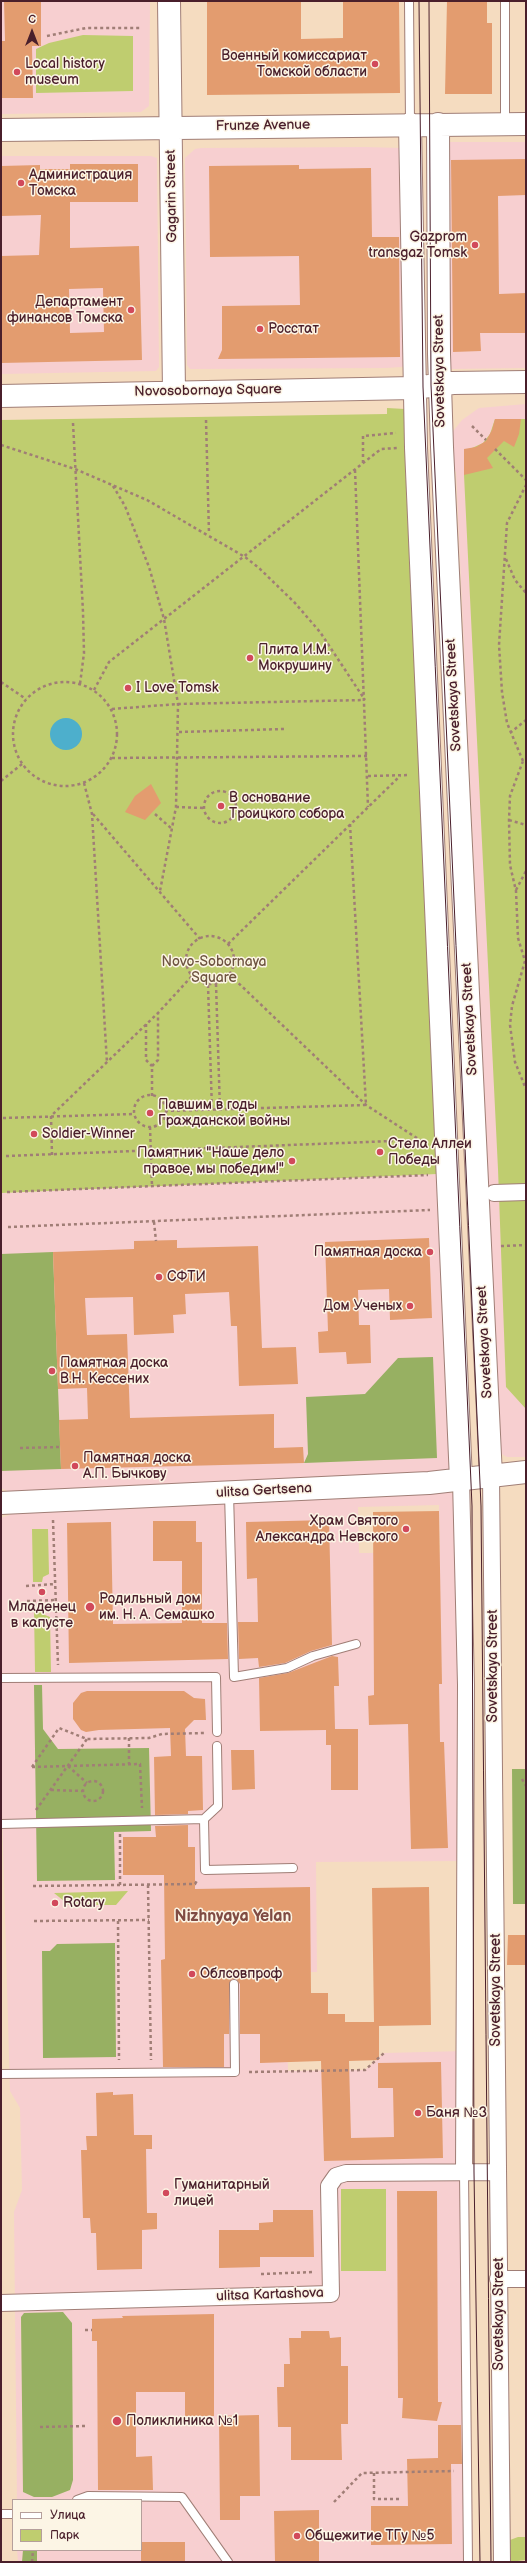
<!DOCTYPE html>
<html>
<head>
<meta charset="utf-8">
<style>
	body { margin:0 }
	#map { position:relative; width:527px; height:2563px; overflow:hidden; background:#f5dcc0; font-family:"Balsamiq Sans",sans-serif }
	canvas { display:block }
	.frame { position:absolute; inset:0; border:2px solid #4a1f2b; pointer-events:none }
	.legend { position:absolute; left:12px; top:2499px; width:130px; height:52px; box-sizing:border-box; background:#fcf5e5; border:1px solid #b59f9b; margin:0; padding:5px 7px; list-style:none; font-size:12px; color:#4a1f2b }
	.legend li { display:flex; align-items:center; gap:8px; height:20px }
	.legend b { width:20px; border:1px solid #b59f9b }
	.north { position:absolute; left:12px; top:12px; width:40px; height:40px; -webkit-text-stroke:3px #fcf5e5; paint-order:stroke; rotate:0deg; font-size:11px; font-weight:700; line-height:16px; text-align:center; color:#4a1f2b }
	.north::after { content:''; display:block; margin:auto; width:14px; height:18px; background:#4a1f2b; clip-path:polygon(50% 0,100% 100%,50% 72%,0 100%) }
</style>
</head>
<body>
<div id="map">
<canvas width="527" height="2563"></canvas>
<div class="frame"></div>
<ul class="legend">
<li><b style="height:5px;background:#fff"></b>Улица</li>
<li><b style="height:11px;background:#bfcd6f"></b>Парк</li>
</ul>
<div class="north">С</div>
</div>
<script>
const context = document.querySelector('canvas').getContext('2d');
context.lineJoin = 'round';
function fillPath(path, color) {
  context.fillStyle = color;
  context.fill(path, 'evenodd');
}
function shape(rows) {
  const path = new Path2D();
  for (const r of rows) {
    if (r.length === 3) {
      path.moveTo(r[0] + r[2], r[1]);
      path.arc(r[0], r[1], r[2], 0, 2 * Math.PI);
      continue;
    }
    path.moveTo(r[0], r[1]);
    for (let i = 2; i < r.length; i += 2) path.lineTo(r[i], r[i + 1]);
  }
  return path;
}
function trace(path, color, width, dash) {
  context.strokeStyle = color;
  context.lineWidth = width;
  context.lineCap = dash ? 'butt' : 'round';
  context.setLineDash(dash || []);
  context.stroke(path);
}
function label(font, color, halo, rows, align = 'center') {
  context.font = font + ' "Balsamiq Sans",sans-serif';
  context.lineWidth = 3;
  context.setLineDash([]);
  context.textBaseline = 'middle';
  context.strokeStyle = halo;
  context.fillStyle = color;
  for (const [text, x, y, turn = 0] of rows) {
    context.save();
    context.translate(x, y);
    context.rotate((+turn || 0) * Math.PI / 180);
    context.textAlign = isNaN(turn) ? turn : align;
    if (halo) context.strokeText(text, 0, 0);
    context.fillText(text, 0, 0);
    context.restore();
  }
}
fillPath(shape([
	[1,1,150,1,149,106,141,112,1,114],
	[450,142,526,142,526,368,449,369,445,144],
	[365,147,401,148,406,364,402,367,386,368,190,369,187,365,185,158,195,149,201,148],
	[1,156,151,156,157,158,159,367,156,371,1,374],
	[526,404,526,1457,507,1457,498,1452,482,1179,488,1174,456,472,450,468,450,435,462,420,479,408],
	[437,1174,442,1177,440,1237,449,1452,453,1455,453,1463,448,1471,12,1493,1,1488,1,1193],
	[448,1491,455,1495,463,1861,316,1862,317,1972,286,1972,288,2071,365,2070,384,2053,466,2051,473,2562,18,2562,17,2550,141,2550,141,2500,17,2500,14,2212,22,2190,20,2108,10,2091,1,1774,1,1518,12,1514,238,1500],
	[439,1505,440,1553,359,1553,358,1507]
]), '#f7cfd0');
fillPath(shape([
	[83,35,133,36,133,91,36,93,36,49,49,43],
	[387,408,405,409,410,456,405,460,437,1174,1,1193,1,420,387,414],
	[495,419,526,419,526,1409,506,1387,498,1169,464,475,472,448,483,443,490,434],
	[32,1529,48,1529,49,1574,43,1577,42,1582,33,1582],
	[42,1609,45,1615,50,1617,51,1672,35,1672,34,1610],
	[128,1891,116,1905,69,1905,54,1893],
	[341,2189,386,2189,386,2271,341,2271],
	[526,2537,526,2560,509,2562,510,2540,518,2537]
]), '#bfcd6f');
fillPath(shape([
	[53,1252,61,1469,1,1471,1,1254],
	[433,1357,437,1458,304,1463,308,1454,306,1397,365,1394,398,1358],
	[34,1685,42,1685,43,1729,58,1749,149,1748,151,1831,114,1832,115,1880,37,1881],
	[512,1769,526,1769,526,1904,513,1904],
	[115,1943,116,2057,43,2058,42,1951,50,1951,57,1944],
	[63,2312,72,2323,73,2480,70,2490,52,2497,34,2497,23,2492,21,2317,24,2313],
	[23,2550,37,2550,37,2562,22,2562]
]), '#97b062');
fillPath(shape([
	[66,734,16]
]), '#4dafcc');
fillPath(shape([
	[4,1,41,1,41,46,32,46,33,98,1,98,1,41,5,41],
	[207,1,301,1,301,39,343,38,343,1,399,1,400,93,207,95],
	[447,1,487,1,487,23,492,23,492,94,445,94],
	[526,159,526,195,498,196,499,294,526,293,526,333,480,333,481,351,453,352,451,160],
	[70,164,138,164,138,202,70,202,70,248,139,246,142,360,1,363,1,256,39,255,41,215,1,216,1,166,40,165,40,169,70,169],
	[103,288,104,332,70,333,69,289],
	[299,165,299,169,371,168,372,237,399,237,400,357,218,359,222,350,222,306,300,305,299,256,210,257,209,166],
	[495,419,521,419,519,434,514,447,504,441,487,458,493,468,464,475,464,449,476,447,486,441,492,430],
	[151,784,161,803,145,820,125,812,135,796],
	[429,1238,432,1318,390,1320,389,1289,358,1290,359,1325,370,1325,371,1363,347,1364,346,1352,319,1353,318,1332,328,1331,325,1242],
	[177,1240,177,1248,258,1246,262,1348,296,1347,298,1384,239,1386,237,1326,231,1326,229,1292,185,1294,186,1314,173,1315,174,1333,134,1335,133,1297,85,1298,87,1335,127,1334,130,1418,274,1414,274,1448,303,1447,304,1463,61,1469,59,1420,88,1419,87,1388,58,1389,53,1252,134,1249,134,1241],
	[439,1511,442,1684,439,1684,440,1742,444,1742,448,1848,411,1849,408,1724,369,1725,368,1696,374,1695,373,1512],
	[329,1520,332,1645,311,1651,285,1663,259,1667,258,1658,239,1659,238,1622,258,1622,257,1578,247,1579,246,1522],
	[153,1521,196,1521,196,1542,202,1542,202,1623,227,1623,228,1659,69,1663,67,1523,111,1522,113,1624,182,1623,182,1561,153,1561],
	[332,1656,338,1657,339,1686,334,1686,335,1729,358,1729,358,1790,331,1790,331,1745,326,1745,326,1730,260,1731,259,1678,288,1673],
	[87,1691,184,1691,194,1698,205,1699,206,1720,194,1720,185,1729,186,1756,202,1756,203,1810,188,1811,188,1814,155,1815,154,1757,171,1756,170,1728,99,1730,86,1732,81,1730,73,1719,73,1703,81,1693],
	[231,1750,254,1750,255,1789,232,1790],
	[188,1825,188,1847,195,1847,195,1889,310,1887,311,1993,328,1993,328,2014,345,2014,345,2022,374,2022,372,1888,429,1887,431,2025,379,2026,379,2060,349,2061,351,2138,394,2137,393,2088,378,2088,378,2063,441,2062,443,2158,324,2161,321,2061,260,2063,260,2034,240,2034,240,1984,236,1979,232,1979,229,1984,229,2034,224,2034,224,2067,163,2067,161,1960,165,1959,164,1875,123,1875,123,1837,156,1837,155,1826],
	[508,1935,526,1935,526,1965,507,1965],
	[113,2092,113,2095,133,2094,134,2135,152,2135,152,2149,146,2149,147,2213,157,2213,157,2229,142,2230,142,2269,97,2270,96,2233,91,2233,90,2218,83,2218,81,2150,87,2150,86,2136,97,2136,96,2093],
	[397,2191,437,2191,438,2402,442,2402,437,2421,402,2418,403,2398,398,2398],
	[273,2210,313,2210,314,2257,260,2257,260,2267,219,2268,219,2230,259,2230,259,2223,273,2222],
	[214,2314,214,2416,185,2416,185,2392,136,2392,136,2457,152,2456,153,2490,98,2490,97,2341,92,2341,92,2319,123,2318,122,2316],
	[301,2331,329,2331,330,2338,341,2337,341,2366,348,2366,348,2424,341,2424,342,2460,291,2460,291,2427,278,2427,277,2387,284,2387,284,2364,290,2364,289,2338,301,2338],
	[259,2415,260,2496,240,2496,240,2520,220,2520,219,2416],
	[438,2425,461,2425,462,2464,451,2464,452,2544,371,2545,371,2506,408,2506,407,2459,438,2458],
	[319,2510,319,2562,275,2562,274,2511],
	[141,2542,185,2542,185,2562,141,2562]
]), '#e39c6f');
const lane = shape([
	[409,1,410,124],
	[505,1,505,123],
	[229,1493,234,1677,287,1668,313,1656,356,1644],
	[1,1678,216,1677,217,1732],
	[204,1819,218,1806,217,1746],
	[1,1824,204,1819,205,1870,293,1868],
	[1,2074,235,2072,234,1984],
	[464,2172,468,2562],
	[77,2500,88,2496,182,2497,228,2562],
	[1,2514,13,2514]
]);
const street = shape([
	[494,1193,526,1192],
	[491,1476,502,2562],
	[461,1480,466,1685,464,2172],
	[498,2279,526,2279],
	[1,2303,331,2294,329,2186,336,2176,346,2173,497,2172]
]);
const secondary = shape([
	[169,1,174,392],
	[410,124,416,448,461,1480],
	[438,124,439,354,442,447,491,1476],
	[1,130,526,124],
	[1,396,414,388,453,383,526,382],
	[1,1503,429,1483,526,1472]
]);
trace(lane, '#a07e76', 10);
trace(street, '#a07e76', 18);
trace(secondary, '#a07e76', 24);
trace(shape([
	[47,36,86,28,141,28],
	[206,420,209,534],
	[73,423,83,612,84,653,80,684],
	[472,426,486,440],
	[1,445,75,469,147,500,245,557,259,568,295,603,320,632,365,700],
	[495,449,526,480],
	[363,463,363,436,396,433],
	[355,470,368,807],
	[113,486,125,506,149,567,164,619,178,704,176,807,160,891],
	[506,559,515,580,526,593],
	[65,734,52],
	[1,682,26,699],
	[94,690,109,662,381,449,397,448],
	[112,709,178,704,364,700],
	[179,732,285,729],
	[510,733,526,720],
	[112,758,367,756],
	[523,761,510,796,509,820,510,865,516,891,518,938,525,961,512,1006,510,1025,515,1062,526,1089],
	[523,761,507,723,502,692,499,645,507,523,526,485],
	[368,776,410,775],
	[1,781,22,764],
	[84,783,92,814,107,1063],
	[220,807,16],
	[176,807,204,808],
	[93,814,200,939],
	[155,814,172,829],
	[509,820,526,825],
	[350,824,366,1105],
	[516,890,526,871],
	[210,960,24],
	[228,944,400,776],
	[230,975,366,1105,426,1144],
	[216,984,220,1110],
	[208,985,212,1110],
	[146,1024,146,1060,152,1066],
	[150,1111,16],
	[152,1096,152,1066,158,1060,158,1013],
	[165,1111,365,1105],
	[3,1118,134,1114],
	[150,1127,152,1186],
	[52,1155,51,1116,158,1013,192,976],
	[6,1156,419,1140],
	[7,1192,428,1175],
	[154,1222,156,1241],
	[8,1227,430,1210],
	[501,1246,526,1245],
	[20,1448,60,1447],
	[53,1520,58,1665],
	[26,1586,55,1584],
	[27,1601,56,1600],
	[129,1738,129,1764],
	[68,1766,87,1783],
	[32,1767,59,1728,87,1739,149,1738,162,1734,205,1733],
	[32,1767,140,1764,142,1808],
	[522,1779,526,1786],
	[93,1791,10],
	[51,1790,82,1791],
	[36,1810,87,1739],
	[120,1885,120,1834],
	[148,1885,151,2060],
	[33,1886,195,1884,198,1879],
	[34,1921,149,1920],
	[118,1921,119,2060],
	[249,2072,365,2070,384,2053],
	[261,2274,314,2272],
	[85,2330,92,2330],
	[40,2427,87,2426],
	[374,2473,374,2499,402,2499],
	[334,2502,362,2473,454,2471],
	[32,2562,33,2550]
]), '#a07e76', 2.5, [3, 3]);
trace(lane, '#fff', 8);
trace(street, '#fff', 16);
trace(secondary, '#fff', 22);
trace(shape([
	[419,1,423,387,472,1506,474,2172,480,2562],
	[429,1,431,385,481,1506,491,2562]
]), '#4a1f2b', 1);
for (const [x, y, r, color] of [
	[375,64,4,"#d1495b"],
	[17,72,4,"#d1495b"],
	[21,183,4,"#d1495b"],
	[475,245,4,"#d1495b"],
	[131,310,4,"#d1495b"],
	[260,329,4,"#d1495b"],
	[250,658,4,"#d1495b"],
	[128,688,4,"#d1495b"],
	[221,806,4,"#d1495b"],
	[150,1113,4,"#d1495b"],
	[34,1134,4,"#d1495b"],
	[380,1152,4,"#d1495b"],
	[292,1161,4,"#d1495b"],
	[430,1252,4,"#d1495b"],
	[159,1277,4,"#d1495b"],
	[410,1306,4,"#d1495b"],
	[52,1371,4,"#d1495b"],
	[75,1466,4,"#d1495b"],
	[406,1529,4,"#d1495b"],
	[42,1592,4,"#d1495b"],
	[90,1607,5,"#d1495b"],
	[55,1903,4,"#d1495b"],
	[192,1974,4,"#d1495b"],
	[418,2113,4,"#d1495b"],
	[166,2193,4,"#d1495b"],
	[117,2421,5,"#d1495b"],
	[297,2536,4,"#d1495b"]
]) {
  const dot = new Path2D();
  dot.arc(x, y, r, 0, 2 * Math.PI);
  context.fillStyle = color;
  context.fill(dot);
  trace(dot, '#fcf5e5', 1.5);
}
label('14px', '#4a1f2b', '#fcf5e5', [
	["Военный комиссариат",367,56,"right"],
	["Томской области",367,72,"right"],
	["Local history",25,64],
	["museum",25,80],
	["Администрация",29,175],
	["Томска",29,191],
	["Gazprom",467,237,"right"],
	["transgaz Tomsk",467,253,"right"],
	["Департамент",123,302,"right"],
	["финансов Томска",123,318,"right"],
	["Росстат",268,329],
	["Плита И.М.",258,650],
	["Мокрушину",258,666],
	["I Love Tomsk",136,688],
	["В основание",229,798],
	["Троицкого собора",229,814],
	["Павшим в годы",158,1105],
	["Гражданской войны",158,1121],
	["Soldier-Winner",42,1134],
	["Стела Аллеи",388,1144],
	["Победы",388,1160],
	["Памятник \"Наше дело",284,1153,"right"],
	["правое, мы победим!\"",284,1169,"right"],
	["Памятная доска",422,1252,"right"],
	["СФТИ",167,1277],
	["Дом Ученых",402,1306,"right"],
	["Памятная доска",60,1363],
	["В.Н. Кессених",60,1379],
	["Памятная доска",83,1458],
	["А.П. Бычкову",83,1474],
	["Храм Святого",398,1521,"right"],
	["Александра Невского",398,1537,"right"],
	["Родильный дом",99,1599],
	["им. Н. А. Семашко",99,1615],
	["Младенец",42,1607,"center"],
	["в капусте",42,1623,"center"],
	["Rotary",63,1903],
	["Облсовпроф",200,1974],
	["Баня №3",426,2113],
	["Гуманитарный",174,2185],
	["лицей",174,2201],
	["Поликлиника №1",126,2421],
	["Общежитие ТГу №5",305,2536]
], 'left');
label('14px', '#4a1f2b', '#fcf5e5', [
	["Frunze Avenue",263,126,-1],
	["Gagarin Street",172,196,-91],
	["Sovetskaya Street",440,371,-91],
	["Novosobornaya Square",208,391,-1],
	["Sovetskaya Street",454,695,-93],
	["Sovetskaya Street",470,1019,-93],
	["Sovetskaya Street",485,1342,-93],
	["ulitsa Gertsena",264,1491,-3],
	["Sovetskaya Street",493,1666,-90],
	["Sovetskaya Street",496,1990,-90],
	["ulitsa Kartashova",270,2295,-2],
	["Sovetskaya Street",499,2314,-90]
]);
label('14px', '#6d533f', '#fcf5e5', [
	["Novo-Sobornaya",214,962],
	["Square",214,978]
]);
label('bold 16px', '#804b43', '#fcf5e5', [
	["Nizhnyaya Yelan",233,1917]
]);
</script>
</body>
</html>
